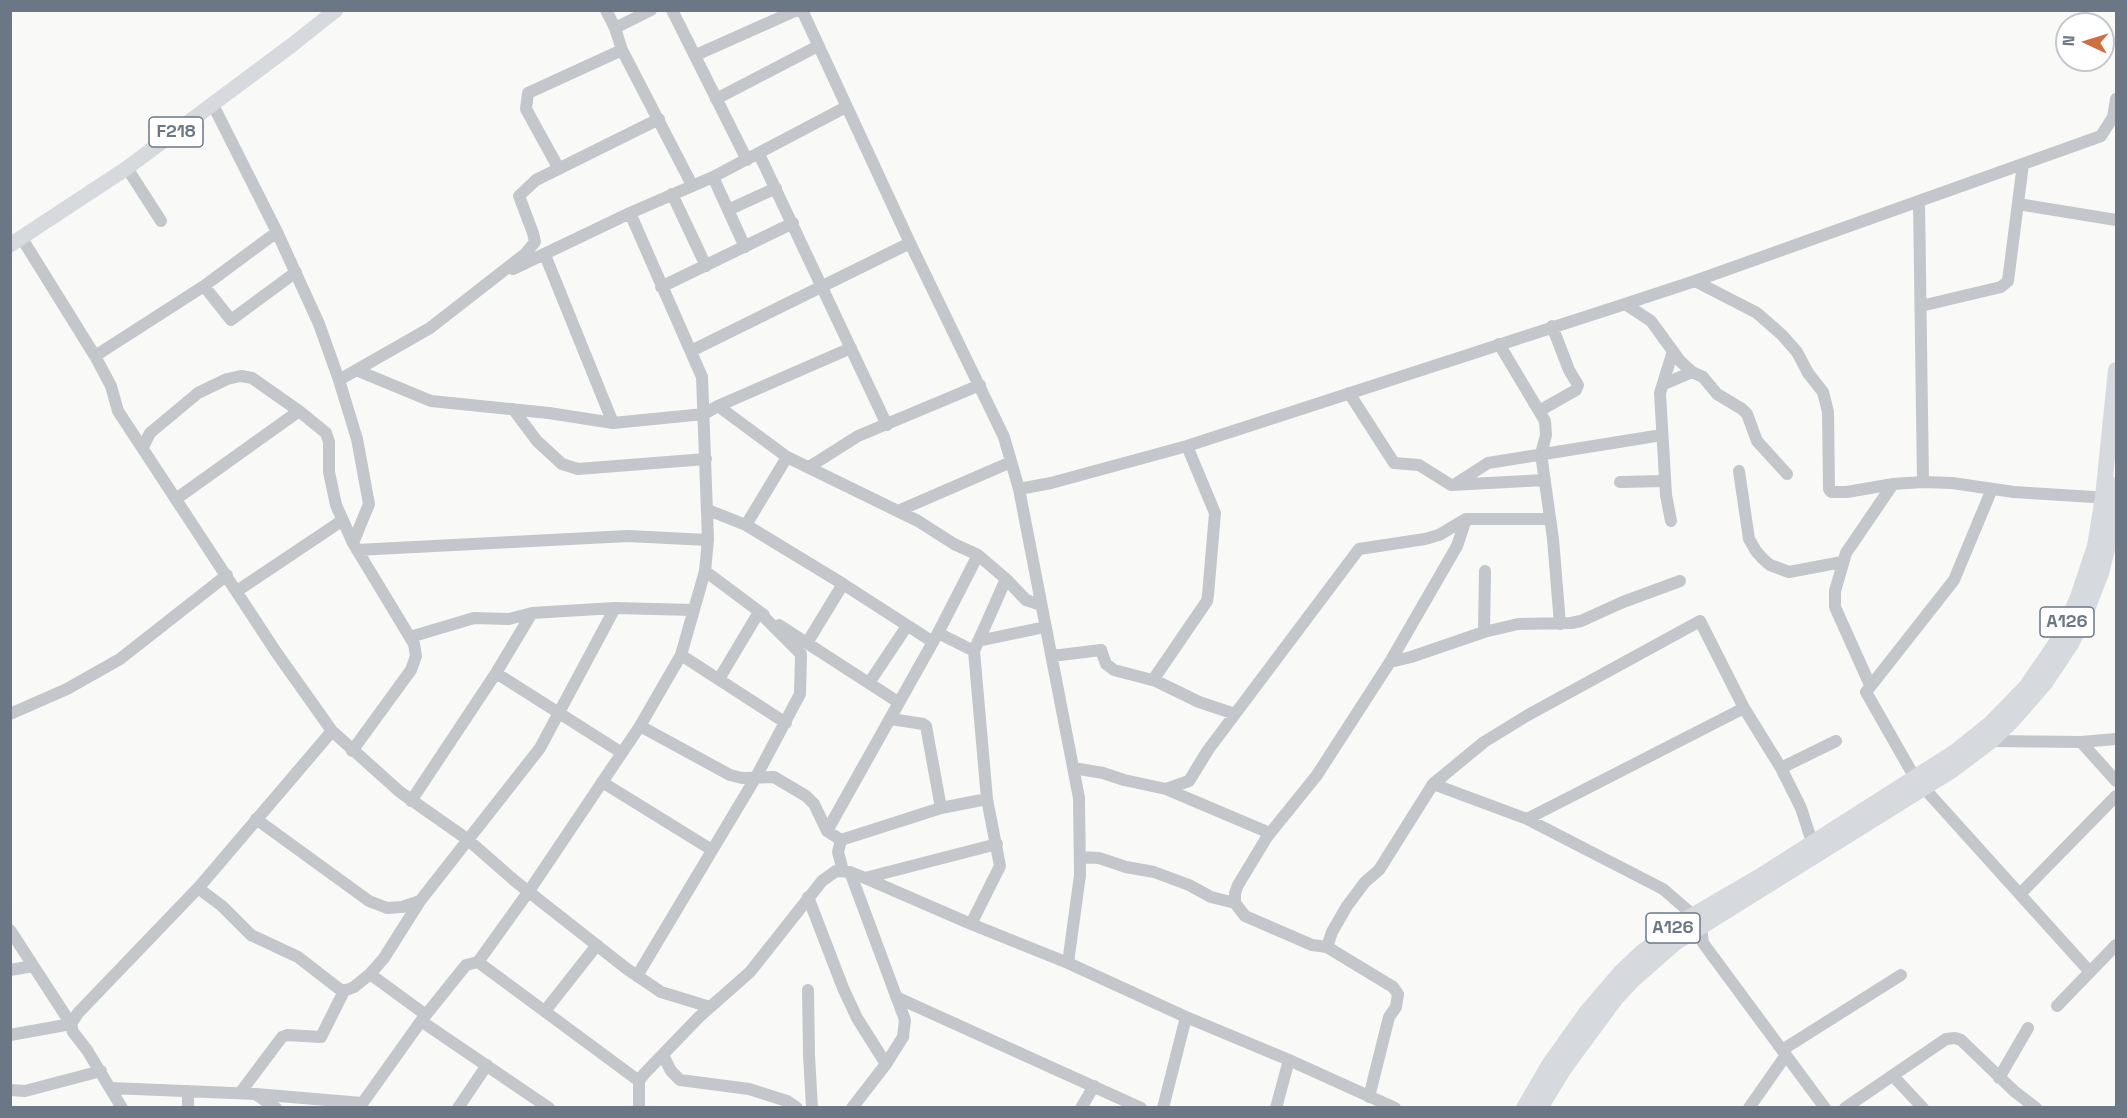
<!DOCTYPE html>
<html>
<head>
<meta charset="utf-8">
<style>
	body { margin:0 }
	#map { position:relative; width:2127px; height:1118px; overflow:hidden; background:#f9f9f7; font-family:"Space Grotesk",sans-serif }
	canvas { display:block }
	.frame { position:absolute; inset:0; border:12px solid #6c7785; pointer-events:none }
	.north { position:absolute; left:2055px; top:12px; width:60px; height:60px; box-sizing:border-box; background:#fff; border:2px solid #c4c9ce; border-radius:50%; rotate:274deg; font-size:16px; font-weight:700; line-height:24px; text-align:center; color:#6c7785 }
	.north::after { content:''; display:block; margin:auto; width:21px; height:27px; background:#d06f40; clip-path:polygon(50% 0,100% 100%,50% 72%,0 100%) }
</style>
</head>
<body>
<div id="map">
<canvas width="2127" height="1118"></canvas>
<div class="frame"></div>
<div class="north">N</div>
</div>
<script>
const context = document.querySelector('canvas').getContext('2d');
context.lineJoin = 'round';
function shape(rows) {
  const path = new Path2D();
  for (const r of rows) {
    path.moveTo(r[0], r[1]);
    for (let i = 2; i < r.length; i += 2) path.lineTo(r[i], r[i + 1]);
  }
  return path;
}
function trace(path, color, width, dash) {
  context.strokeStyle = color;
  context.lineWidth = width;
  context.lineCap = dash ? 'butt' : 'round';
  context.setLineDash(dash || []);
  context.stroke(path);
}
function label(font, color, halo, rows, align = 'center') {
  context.font = font + ' "Space Grotesk",sans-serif';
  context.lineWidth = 6;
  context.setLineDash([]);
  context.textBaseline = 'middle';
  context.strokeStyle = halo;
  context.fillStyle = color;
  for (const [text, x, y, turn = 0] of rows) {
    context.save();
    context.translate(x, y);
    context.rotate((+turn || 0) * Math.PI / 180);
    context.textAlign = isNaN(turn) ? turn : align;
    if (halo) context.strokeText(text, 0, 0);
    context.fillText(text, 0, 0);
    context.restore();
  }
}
trace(shape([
	[606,10,615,28,622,50,692,185],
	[672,10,747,160],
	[802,10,910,243,1004,437,1019,489,1079,798,1080,875,1068,963],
	[615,28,651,10],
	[696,55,797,10],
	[716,99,818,46],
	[213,105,277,232,319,324,339,380,357,439,369,504,353,543],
	[759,154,887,425],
	[127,168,161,221],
	[559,169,526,109,528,93,622,50],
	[713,177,745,247],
	[672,194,706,266],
	[1919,201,1923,482],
	[2018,204,2116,220],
	[728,210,776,188],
	[21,237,95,356,111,386,118,411,276,652,332,731,400,792,467,839,515,881,627,969,661,992,710,1007],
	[545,255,613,423],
	[513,269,630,213,713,177,846,107],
	[1695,281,1757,313,1782,335,1797,352,1808,373,1823,392,1828,412,1829,489,1831,492,1847,492,1893,484,1923,482,1952,483,2014,492,2109,498],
	[204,286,231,320,296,272],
	[661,287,793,223],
	[1625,304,1651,321,1680,361,1692,372,1703,377,1717,394,1742,409,1747,414,1757,441,1787,474],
	[1921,306,2001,287,2008,281,2023,164],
	[1499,344,1545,421,1546,435,1541,454,1553,539,1560,624],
	[691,351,910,243],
	[95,356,204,286,277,232],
	[356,370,431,401,549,413,613,423,704,414,718,406,851,348],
	[339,380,430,328,525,254,535,242,533,233,519,196,536,180,659,119],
	[1664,384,1692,372],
	[1349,393,1394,463,1419,465,1451,485,1545,480],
	[718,406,787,457,918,521,954,544,978,555,1006,579,1026,600,1041,605],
	[513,409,537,441,562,464,578,469,706,459],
	[1539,411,1576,390,1578,385,1569,370,1552,326],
	[143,447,150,433,198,393,227,379,241,376,252,378,299,411,326,433,329,442,329,472,336,505,353,543,414,644,416,656,411,670,352,751],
	[809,467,858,436,980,385],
	[1739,471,1749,539,1756,551,1763,559,1770,565,1789,572,1842,562],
	[1620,482,1665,481],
	[1457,483,1488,463,1662,435],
	[1019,489,1051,483,1187,446,1625,304,1695,281,2076,145,2101,136,2113,117,2116,99],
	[176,499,299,411],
	[708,510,746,525,843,584,933,642],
	[898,511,1011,462],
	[1671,521,1666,495,1660,393,1673,351],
	[746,525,787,457],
	[357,550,628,536,708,540],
	[705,571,764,615],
	[237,591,343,520],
	[779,625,898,702],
	[1484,632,1485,571],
	[938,633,974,651],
	[410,637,474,618,509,619,532,613,615,608,693,610],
	[978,641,1045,627],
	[807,643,843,584],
	[681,655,786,723],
	[1052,656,1101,650,1106,664,1114,670,1156,681,1199,702,1235,714],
	[1390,662,1411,657,1484,632,1518,624,1571,623,1581,621,1623,602,1680,581],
	[496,673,622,753],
	[719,679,759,612],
	[1153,680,1207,601,1208,595,1215,513,1187,446],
	[869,683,907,626],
	[1870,685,1835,607,1835,591,1846,553,1893,484],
	[10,714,67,689,120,659,227,575],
	[891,719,923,724,926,726,941,808],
	[640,726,730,775,742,778,774,777,806,796,814,804,827,831,841,840,941,808,987,799],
	[1991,741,2081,742,2116,739],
	[2081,742,2116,781],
	[1073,768,1103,773,1124,780,1166,789,1265,831,1267,837,1238,885,1235,893,1235,903,1245,916,1312,945,1327,947,1393,987,1398,994,1396,1007,1389,1017,1369,1097],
	[1781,768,1836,741],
	[1915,778,1866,692,1954,580,1992,489],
	[602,782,712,850],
	[1433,784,1527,819,1663,889,1693,915,1701,927,1703,943,1825,1108],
	[1924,788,2090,972],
	[1166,789,1189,781,1208,750,1359,549,1425,539,1439,535,1466,519,1550,519],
	[411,801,496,673,532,613],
	[256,819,369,901,387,908,402,907,420,901],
	[1527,819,1744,708,1781,768,1801,808,1812,842],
	[827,831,938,633,978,555],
	[1267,837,1317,775,1390,662,1457,546,1466,519],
	[841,840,838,852,843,871],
	[1080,857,1099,858,1126,867,1154,872,1189,885,1211,897,1235,903],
	[850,872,905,1020,903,1037,886,1064,852,1108],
	[865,878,997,844],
	[198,888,222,906,251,935,298,957,338,988,344,991,354,987,370,974,384,958,420,901,540,748,615,608],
	[2020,894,2116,796],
	[808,897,843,988,857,1018,886,1064],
	[971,924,1000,866,987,799,974,651,1006,579],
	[10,930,71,1024,73,1032,87,1050,122,1108],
	[1327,947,1332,932,1347,906,1365,882,1379,870,1433,784,1484,742,1528,715,1700,621,1744,708],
	[478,962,639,1081],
	[10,970,33,966],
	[370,974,426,1015],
	[637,976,756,777,800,694,801,654,759,612],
	[808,990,809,1055,812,1108],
	[898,998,1141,1108],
	[2057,1006,2116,945],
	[545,1011,597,945],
	[421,1021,549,1108],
	[71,1024,78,1013,200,886,332,731],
	[10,1035,71,1024],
	[1782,1050,1901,975],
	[663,1055,671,1071,680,1080,749,1089,787,1101,797,1108],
	[1893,1076,1923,1108],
	[1999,1078,2028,1028],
	[111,1088,256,1094,362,1103],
	[10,1090,25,1091,101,1071],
	[240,1093,282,1037,287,1035,321,1037,344,991],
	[257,1095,276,1108],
	[188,1108,188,1091],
	[359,1108,421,1021,466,965,478,962,529,891,640,726,681,655,705,571,708,540,702,377,630,213],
	[458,1108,487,1065],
	[639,1108,639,1081,644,1074,699,1017,750,972,822,881,836,871,850,872,865,878,971,924,1068,963,1186,1017,1289,1060,1395,1108],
	[1081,1108,1094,1086],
	[1163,1108,1186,1017],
	[1276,1108,1289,1060],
	[1749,1108,1786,1055],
	[1845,1108,1946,1039,1955,1038,1961,1040,2014,1091,2036,1108]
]), '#c3c6ca', 12);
trace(shape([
	[10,245,127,168,292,45,336,10]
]), '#d6d9dd', 15);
trace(shape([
	[1524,1108,1549,1065,1586,1013,1621,972,1641,953,1685,920,1759,877,1955,752,1990,724,2026,687,2055,645,2067,622,2078,597,2095,546,2103,497,2116,370],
	[1540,1108,1563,1070,1616,998,1634,979,1675,943,1951,771,1991,741,2011,722,2045,683,2071,644,2082,622,2101,573,2109,541,2116,485]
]), '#d6d9dd', 16);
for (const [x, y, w] of [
	[176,132,54],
	[2067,622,54],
	[1673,928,54]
]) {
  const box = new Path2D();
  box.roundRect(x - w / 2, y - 15, w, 30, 4.5);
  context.fillStyle = '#fff';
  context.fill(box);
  trace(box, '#6c7785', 1.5);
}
label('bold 18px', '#6c7785', null, [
	["F218",176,132],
	["A126",2067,622],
	["A126",1673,928]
]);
</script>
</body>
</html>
